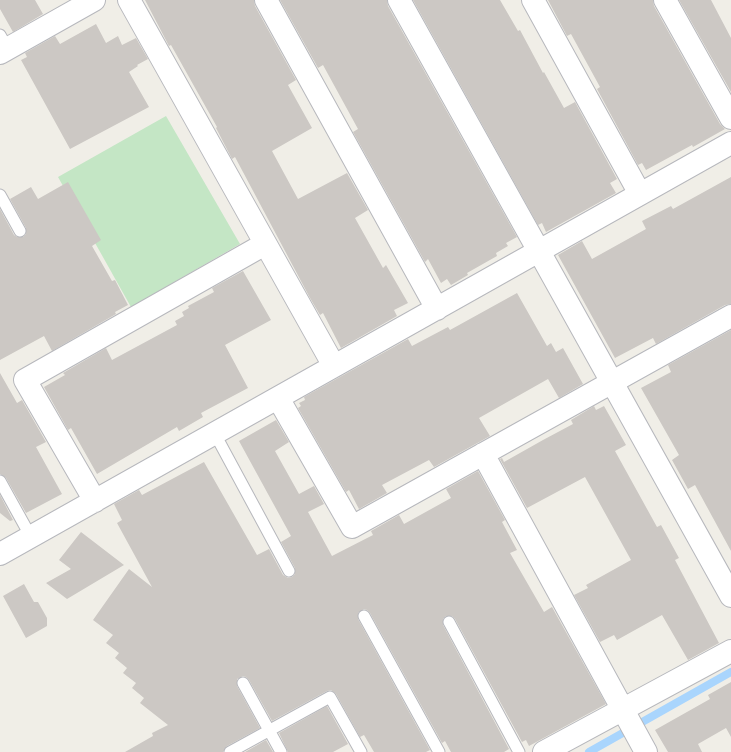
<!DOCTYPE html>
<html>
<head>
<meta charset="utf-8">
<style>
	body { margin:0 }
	canvas { display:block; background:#f0eee7 }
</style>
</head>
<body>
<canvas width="731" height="752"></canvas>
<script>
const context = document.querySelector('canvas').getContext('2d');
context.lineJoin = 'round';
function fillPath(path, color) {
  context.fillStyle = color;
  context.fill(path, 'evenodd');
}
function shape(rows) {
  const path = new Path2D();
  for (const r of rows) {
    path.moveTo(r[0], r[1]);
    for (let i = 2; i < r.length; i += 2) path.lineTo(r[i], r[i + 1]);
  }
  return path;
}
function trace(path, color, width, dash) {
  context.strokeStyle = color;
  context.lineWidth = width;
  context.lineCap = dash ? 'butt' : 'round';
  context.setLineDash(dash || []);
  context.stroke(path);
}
fillPath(shape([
	[166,116,240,244,131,307,58,177]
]), '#c4e6c5');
trace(shape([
	[589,752,731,672]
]), '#a9d5fd', 8);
fillPath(shape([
	[0,0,35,0,43,14,13,32,0,9],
	[145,0,254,0,255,6,296,80,288,85,312,128,272,151,298,199,347,173,368,210,355,218,383,268,386,265,408,303,394,310,397,316,341,348,323,313,320,315,310,298,235,157,232,159,216,128,217,127,171,45,169,46],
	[280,0,387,0,388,6,517,237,506,243,508,246,496,253,497,256,467,273,468,275,451,285,447,279,441,283,428,259,425,262,353,132,358,129,323,65,318,68],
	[413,0,500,0,518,31,520,30,543,73,544,72,564,108,575,102,617,179,610,183,616,193,546,232,542,223,538,225],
	[548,0,653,0,654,6,720,124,725,129,693,147,692,145,646,170,642,163,638,165,597,89,600,87,571,34,567,36],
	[679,0,711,0,731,38,731,92],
	[96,24,106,43,118,36,122,45,136,38,148,59,137,65,138,66,129,72,149,107,70,149,21,60,27,57,25,53,55,36,60,44],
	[731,177,731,304,725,305,656,344,653,338,615,358,558,255,582,241,592,259,646,229,642,221,671,206,673,209],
	[68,182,101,240,92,246,112,281,115,280,128,305,115,312,116,314,52,351,44,336,0,360,0,209,14,235,17,237,23,237,26,234,26,228,10,199,31,187,38,199],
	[243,271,271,320,225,345,248,388,201,413,203,417,179,431,177,427,97,474,71,428,68,430,44,387,65,375,63,373,106,348,112,360,177,325,175,321,184,316,182,312,189,308,188,306,214,292,212,288],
	[517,293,547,346,551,343,556,352,563,348,583,384,559,398,548,379,479,418,490,436,434,467,429,460,382,485,387,493,359,509,349,490,346,492,298,408,301,406,299,403,305,400,304,397,408,339,412,346,448,327,450,330],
	[731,330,731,551,695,485,688,489,672,460,679,455,641,388,671,372,668,365],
	[0,373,17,403,22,400,46,442,36,447,62,494,26,513,6,478,0,474],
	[594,406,596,410,604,406,626,445,615,451,657,527,661,525,679,558,675,560,719,643,688,660,662,615,617,640,614,635,600,642,574,595,588,588,586,585,631,560,585,477,527,508,500,459,502,458,504,462,543,440,573,424,571,420],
	[276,420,289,442,275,451,299,494,314,486,324,504,308,512,332,556,373,535,371,531,399,515,404,524,451,498,446,489,478,471,505,520,502,522,517,550,510,553,544,612,552,607,606,704,529,746,526,740,522,742,455,619,452,616,446,616,443,619,443,625,509,749,504,752,451,752,445,741,442,743,370,613,367,610,364,609,358,613,358,619,430,750,426,752,374,752,364,735,360,737,336,694,331,690,327,691,272,721,249,680,246,677,243,676,237,679,237,686,260,728,227,746,223,752,125,752,153,736,152,733,168,725,140,703,144,698,132,688,136,683,123,673,127,668,115,658,119,653,106,643,113,635,93,620,129,569,152,587,117,523,122,520,114,504,139,490,142,495,204,462,257,555,269,549,283,575,288,578,292,577,295,574,295,568,281,542,291,536,239,441],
	[0,495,13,520,10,521,0,513],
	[81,532,124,565,67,599,46,583,71,569,59,560],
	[24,584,34,602,38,602,47,618,47,626,26,638,3,596],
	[731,682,731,737,726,728,698,744,702,752,668,752,655,730,710,699,708,695],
	[327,706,348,744,333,752,288,752,279,733],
	[266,740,273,752,245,752]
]), '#ccc8c4');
const lane = shape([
	[0,35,8,49],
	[0,195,20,231],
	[215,434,289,571],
	[0,481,31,537],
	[364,616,439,752],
	[449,622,519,752],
	[243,683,281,752],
	[230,752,330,697,361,752]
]);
const street = shape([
	[129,0,334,366],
	[266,0,437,309],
	[399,0,731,596],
	[533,0,640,194],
	[665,0,731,118],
	[0,53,94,0],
	[278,398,352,527,731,316],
	[483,454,646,752],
	[95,501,25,380,265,244],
	[0,554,731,143],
	[544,752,731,651]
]);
trace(lane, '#b7b8bd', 13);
trace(street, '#b7b8bd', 24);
trace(lane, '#fff', 11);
trace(street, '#fff', 22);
</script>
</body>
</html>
